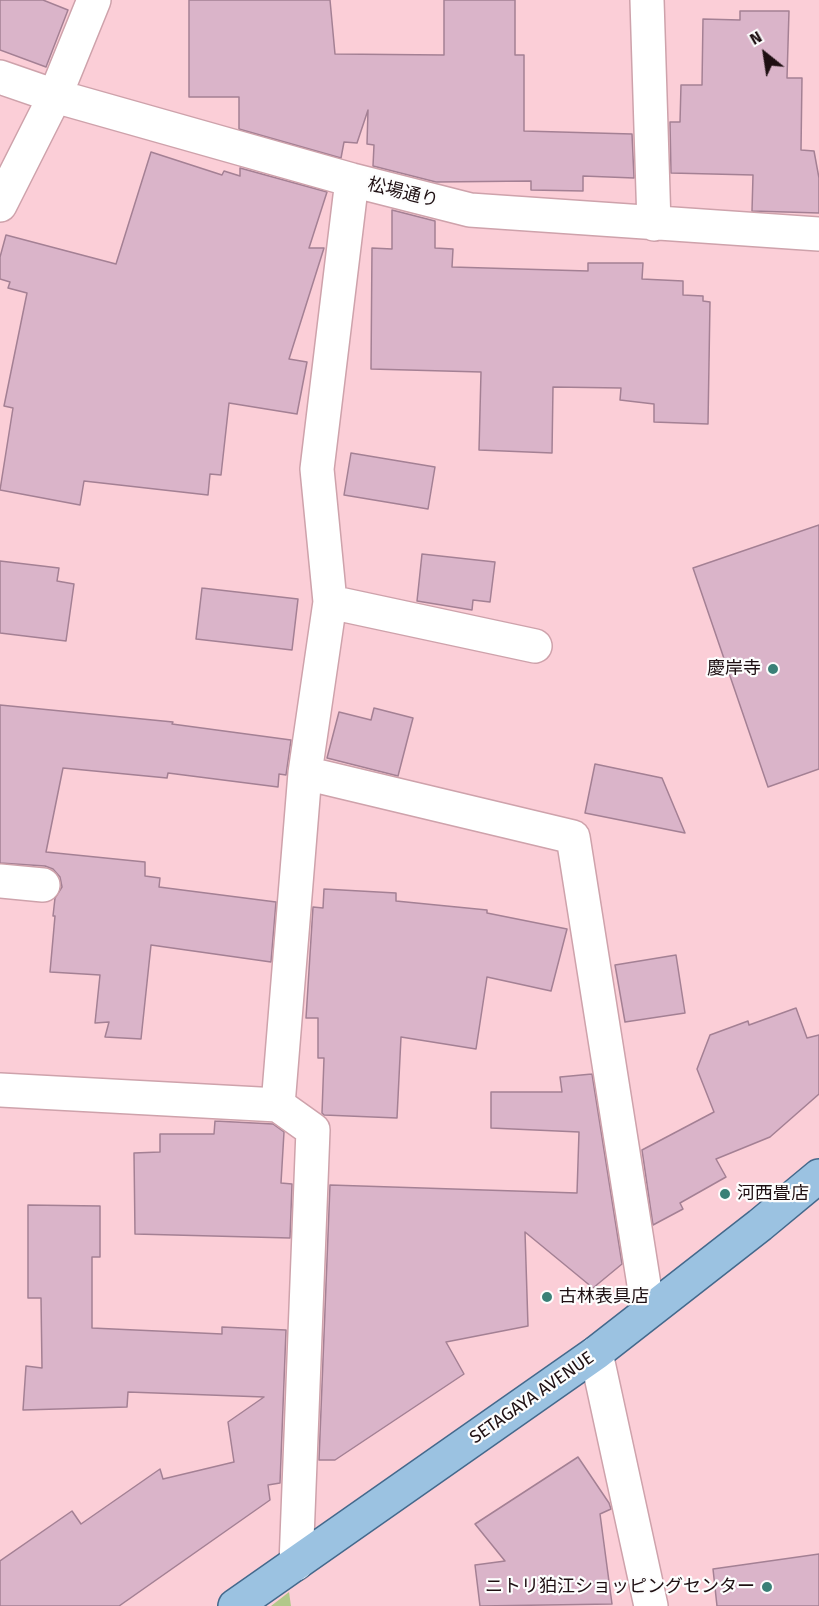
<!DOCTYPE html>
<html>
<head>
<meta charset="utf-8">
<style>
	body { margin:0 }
	#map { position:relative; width:819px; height:1606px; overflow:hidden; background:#fbced7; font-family:"Fira Sans",sans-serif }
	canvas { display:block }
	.north { position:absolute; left:735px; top:24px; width:60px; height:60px; -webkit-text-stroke:4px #fdfdfd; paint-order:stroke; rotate:330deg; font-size:16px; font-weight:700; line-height:24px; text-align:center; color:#1e0f12 }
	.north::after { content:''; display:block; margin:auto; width:21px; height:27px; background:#1e0f12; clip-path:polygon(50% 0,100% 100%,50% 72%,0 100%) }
</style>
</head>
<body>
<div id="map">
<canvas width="819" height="1606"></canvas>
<div class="north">N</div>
</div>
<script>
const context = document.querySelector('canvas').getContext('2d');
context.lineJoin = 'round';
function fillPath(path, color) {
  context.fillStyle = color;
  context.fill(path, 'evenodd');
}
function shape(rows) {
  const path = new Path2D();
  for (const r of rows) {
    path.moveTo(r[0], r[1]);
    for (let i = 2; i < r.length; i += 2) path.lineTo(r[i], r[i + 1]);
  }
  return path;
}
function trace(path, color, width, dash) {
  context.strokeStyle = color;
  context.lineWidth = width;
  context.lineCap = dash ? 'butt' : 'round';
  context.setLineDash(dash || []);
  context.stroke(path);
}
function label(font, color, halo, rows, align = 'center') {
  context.font = font + ' "Fira Sans","Noto Sans JP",sans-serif';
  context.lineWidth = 4.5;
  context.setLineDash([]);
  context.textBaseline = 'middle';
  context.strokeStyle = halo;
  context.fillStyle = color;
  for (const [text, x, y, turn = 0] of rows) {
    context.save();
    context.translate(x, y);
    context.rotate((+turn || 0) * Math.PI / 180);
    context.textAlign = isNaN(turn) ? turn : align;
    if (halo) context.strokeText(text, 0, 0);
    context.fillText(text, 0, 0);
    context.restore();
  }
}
fillPath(shape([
	[289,1592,291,1606,271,1606]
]), '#b2c88a');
const building = shape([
	[0,0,43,0,68,10,46,67,0,50,0,0],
	[189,0,330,0,335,54,444,55,444,0,515,0,515,55,524,55,524,131,632,134,634,178,583,176,583,191,531,190,531,181,436,182,373,166,374,145,367,144,368,110,357,143,344,142,341,158,239,129,239,97,189,97,189,0],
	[740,11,789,11,787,78,802,78,801,150,814,151,819,178,819,213,752,211,753,175,671,173,670,122,680,122,681,85,702,85,703,19,740,20,740,11],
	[151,152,222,175,224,171,240,176,240,168,327,192,309,248,324,248,289,359,307,362,297,414,229,403,221,475,210,474,208,495,84,481,80,505,0,490,13,408,4,406,27,293,8,288,10,282,0,279,0,257,6,235,116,264,151,152],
	[392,210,435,221,435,248,453,249,452,267,588,271,588,263,643,263,642,279,683,281,683,295,703,296,703,301,710,302,708,424,654,422,654,404,620,400,621,388,553,387,552,453,479,450,481,372,371,369,372,248,392,249,392,210],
	[351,453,435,467,428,509,344,495,351,453],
	[819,525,819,769,768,787,693,568,819,525],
	[422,554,495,562,490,602,473,600,472,610,417,601,422,554],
	[0,561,59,568,57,581,74,584,66,641,0,633,0,561],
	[202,588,298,599,292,650,196,639,202,588],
	[0,705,173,722,172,724,291,740,286,775,279,774,278,787,168,773,167,778,63,768,46,852,145,862,145,876,160,878,159,887,276,902,271,962,151,945,141,1039,105,1037,109,1022,95,1023,100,975,50,972,55,916,53,916,55,898,62,887,60,877,53,869,45,866,0,863,0,705],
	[374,708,413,718,398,776,327,758,339,712,371,720,374,708],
	[595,764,662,778,685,833,585,813,595,764],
	[324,889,396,893,396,901,487,910,487,913,567,929,551,991,487,977,476,1049,401,1037,397,1118,324,1115,322,1113,324,1058,318,1058,318,1018,306,1018,313,907,323,908,324,889],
	[676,955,685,1013,625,1022,615,965,676,955],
	[796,1008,807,1038,819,1035,819,1094,770,1137,716,1159,726,1177,680,1203,683,1209,653,1225,642,1150,714,1112,697,1069,710,1035,748,1021,749,1025,796,1008],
	[592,1074,622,1264,593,1288,525,1232,528,1326,446,1342,464,1374,335,1460,319,1460,330,1185,577,1193,579,1132,491,1128,491,1092,562,1092,560,1077,592,1074],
	[215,1121,273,1124,284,1132,281,1183,292,1184,290,1238,135,1234,134,1153,160,1152,160,1134,214,1134,215,1121],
	[28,1205,100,1206,100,1257,92,1257,92,1328,222,1334,222,1327,286,1330,280,1483,268,1485,270,1500,119,1606,0,1606,0,1561,72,1511,81,1524,160,1469,163,1479,234,1462,228,1422,264,1397,128,1392,127,1407,23,1410,26,1366,42,1368,41,1298,28,1298,28,1205],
	[578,1457,609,1503,611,1509,600,1514,612,1604,480,1606,475,1565,505,1561,475,1524,578,1457],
	[819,1554,819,1606,717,1606,713,1569,819,1554]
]);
fillPath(building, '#dab4c9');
trace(building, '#a48094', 1.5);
const minor = shape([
	[647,0,654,224],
	[0,77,55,96,352,180,470,210,819,234],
	[0,205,55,96,94,0],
	[330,602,535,646],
	[305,773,573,837,648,1310],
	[0,881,43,885],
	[0,1090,278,1105,313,1130,296,1564],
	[278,1105,305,773,330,602,317,469,352,180],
	[596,1353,651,1606]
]);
const major = shape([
	[235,1606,596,1353,760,1225,819,1176]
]);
trace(minor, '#cea2ab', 36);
trace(major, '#44698c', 36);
trace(minor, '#fff', 33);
trace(major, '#9bc2e1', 33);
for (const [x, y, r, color] of [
	[773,669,6,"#3a8077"],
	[725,1194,6,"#3a8077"],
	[547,1297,6,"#3a8077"],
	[767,1587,6,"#3a8077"]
]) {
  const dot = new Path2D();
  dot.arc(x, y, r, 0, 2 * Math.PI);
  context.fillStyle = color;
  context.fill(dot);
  trace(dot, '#fdfdfd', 2);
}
label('18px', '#1e0f12', '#fdfdfd', [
	["松場通り",403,193,14],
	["SETAGAYA AVENUE",532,1398,-35]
]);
label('18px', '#1e0f12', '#fdfdfd', [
	["慶岸寺",761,669],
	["河西畳店",737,1194,"left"],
	["古林表具店",559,1297,"left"],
	["ニトリ狛江ショッピングセンター",755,1587]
], 'right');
</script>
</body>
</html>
